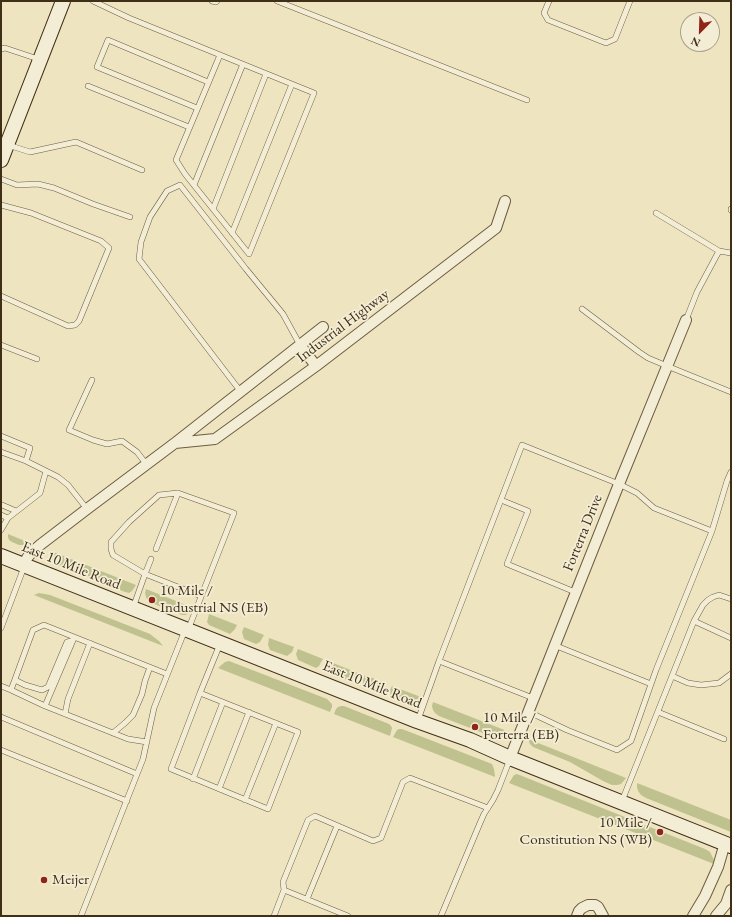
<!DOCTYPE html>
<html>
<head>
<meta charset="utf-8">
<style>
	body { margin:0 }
	#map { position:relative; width:732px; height:917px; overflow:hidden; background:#eee4c0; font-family:"EB Garamond",serif }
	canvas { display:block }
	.frame { position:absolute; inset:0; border:2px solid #402f17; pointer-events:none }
	.north { position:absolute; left:680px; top:12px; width:40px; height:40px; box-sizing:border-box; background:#f4edd6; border:1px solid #aca18a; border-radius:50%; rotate:203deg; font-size:11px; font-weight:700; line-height:16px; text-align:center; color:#402f17 }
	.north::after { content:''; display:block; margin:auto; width:14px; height:18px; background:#8f2418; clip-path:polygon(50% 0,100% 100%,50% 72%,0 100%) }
</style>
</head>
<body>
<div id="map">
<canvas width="732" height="917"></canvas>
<div class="frame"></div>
<div class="north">N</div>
</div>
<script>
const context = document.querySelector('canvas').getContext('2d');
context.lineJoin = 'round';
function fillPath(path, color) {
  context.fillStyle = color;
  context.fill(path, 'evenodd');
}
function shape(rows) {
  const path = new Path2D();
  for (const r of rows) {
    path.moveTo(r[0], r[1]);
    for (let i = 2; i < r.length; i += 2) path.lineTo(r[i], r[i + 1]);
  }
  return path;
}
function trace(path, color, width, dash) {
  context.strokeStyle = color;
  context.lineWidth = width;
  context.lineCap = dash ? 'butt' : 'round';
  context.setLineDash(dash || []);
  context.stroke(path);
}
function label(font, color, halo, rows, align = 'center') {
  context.font = font + ' "EB Garamond",serif';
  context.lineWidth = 3.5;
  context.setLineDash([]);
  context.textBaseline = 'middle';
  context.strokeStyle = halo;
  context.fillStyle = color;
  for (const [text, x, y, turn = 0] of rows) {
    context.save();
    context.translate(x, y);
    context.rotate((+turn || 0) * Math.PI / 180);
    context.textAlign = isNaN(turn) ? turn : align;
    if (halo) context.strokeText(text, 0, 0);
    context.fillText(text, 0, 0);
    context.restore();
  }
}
fillPath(shape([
	[8,534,30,543,26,545,19,545,12,542,9,540,8,537],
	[51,551,136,585,132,591,129,593,125,592,60,566,54,563,52,559,51,555],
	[146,589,191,607,188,613,186,615,182,615,152,603,148,601,146,597,145,593],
	[39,593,50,595,150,634,159,641,163,646,34,595],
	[209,614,237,625,235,629,230,634,209,625,207,622],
	[244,627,264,635,260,642,256,644,244,639,242,632],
	[269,638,294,647,292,652,287,656,270,650,268,645],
	[298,649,323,659,321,662,319,666,316,668,298,660,296,654],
	[229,661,327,699,332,704,332,707,330,712,218,668,225,662],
	[328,661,358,673,356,677,350,681,329,673,327,668,326,665],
	[365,675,385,683,384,688,379,692,363,686,363,679],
	[392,686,421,697,417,703,414,705,409,705,391,697,390,690],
	[433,702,512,733,505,739,496,738,439,716,435,713,433,710,432,706],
	[341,706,344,706,389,724,391,726,392,728,390,736,334,714,336,709,338,707],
	[399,729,402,729,492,764,494,769,495,777,393,737,397,730],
	[528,739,626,778,621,784,617,785,612,785,603,781,570,762,533,747,530,744],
	[517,774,705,849,710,852,714,860,714,864,509,783,514,775],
	[637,783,731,820,731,832,646,798,641,795,638,791,637,787]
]), '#bfc28e');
const service = shape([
	[93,1,129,18,314,93,249,254,185,174,176,160,220,55],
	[212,1,216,2,217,1],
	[277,1,527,100],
	[549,1,544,13,548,20,606,43,615,39,630,1],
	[1,49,5,48,38,59],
	[88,86,189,127],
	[197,108,97,67,108,40,208,82],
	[8,145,30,152,76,142,142,170],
	[1,179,17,185,38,184,54,188,93,204,130,217],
	[194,185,243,64],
	[1,205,31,213,101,241,109,248,79,321,75,325,68,326,1,296],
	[213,209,266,74],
	[731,210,731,209],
	[656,213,719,251],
	[232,233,292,84],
	[582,309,639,352,648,358,667,366,731,392],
	[686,320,697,292,719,251,731,253],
	[1,345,37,359],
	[92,380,69,430,93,440,107,444,122,441,137,452,147,465],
	[241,392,139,259,141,242,150,217,167,191,180,185,246,269,283,314,300,345],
	[1,436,30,448,26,461,58,477,68,485,87,509],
	[1,452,26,461],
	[501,500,528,511,507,564,575,592],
	[2,505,16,511],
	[1,515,8,518],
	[1,530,8,518,40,493,46,471],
	[156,549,178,493,234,513,188,630],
	[151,559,145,574,201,596],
	[133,608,145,574,113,555,111,549,111,542,129,522,159,495,178,493],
	[694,621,731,638],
	[1,628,24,567],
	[554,645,651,684],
	[439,661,533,698],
	[672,676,688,683,701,685,719,683,731,674],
	[15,680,25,685,42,690,48,687,67,642,73,640],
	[1,686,11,690,33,630,44,625,167,674],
	[11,690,45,706,113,733,128,739,147,742],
	[200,693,298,732,268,809,171,769,200,693],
	[200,693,220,644],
	[45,706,74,638],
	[529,712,567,730,617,750,631,741,656,670,712,531,727,481,731,472],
	[658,712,724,739],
	[65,714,68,699,90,643],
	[1,717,137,774],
	[418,720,439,661,522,445,619,484,637,493,654,508,712,531],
	[113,733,125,723,133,715,142,694,145,681,150,667],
	[1,750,127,801],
	[193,779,223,702],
	[219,789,249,712],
	[245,800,276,723],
	[622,801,694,621,703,605,708,600,713,597,719,595,731,599],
	[284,890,348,916],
	[307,899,337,826],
	[81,916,143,759,154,708,185,630],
	[274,916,284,890,283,882,308,820,315,816,373,841,381,838,403,782,410,778,488,808],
	[441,916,480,823,484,814,493,800,498,790,510,759]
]);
const minor = shape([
	[300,345,316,366],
	[175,443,215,439,316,366,496,228,505,201],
	[24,566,27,558,32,552,40,545,87,509,175,443,323,327],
	[510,758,619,484,686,320],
	[577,916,579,911,582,908,588,905,595,905,598,907,603,916],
	[693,916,705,896,718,867,725,843],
	[716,916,726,904,731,890]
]);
const secondary = shape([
	[1,160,63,1],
	[1,556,417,721,470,740,510,758,731,846]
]);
trace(service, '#6c5c41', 6);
trace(minor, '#6c5c41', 12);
trace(secondary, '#402f17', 16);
trace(service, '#f4edd6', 5);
trace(minor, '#f4edd6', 10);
trace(secondary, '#f4edd6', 14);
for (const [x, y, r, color] of [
	[152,600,4,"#8f2418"],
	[475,727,4,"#8f2418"],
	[660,832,4,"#8f2418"],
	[44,880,4,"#8f2418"]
]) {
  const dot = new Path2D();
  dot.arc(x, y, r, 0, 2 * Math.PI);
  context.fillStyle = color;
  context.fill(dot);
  trace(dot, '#f4edd6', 1.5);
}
label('15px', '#402f17', '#f4edd6', [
	["Industrial Highway",343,326,-37],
	["Forterra Drive",583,533,-68],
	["East 10 Mile Road",71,566,22],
	["East 10 Mile Road",372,685,22]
]);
label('15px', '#402f17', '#f4edd6', [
	["10 Mile /",160,591],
	["Industrial NS (EB)",160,608],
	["10 Mile /",483,718],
	["Forterra (EB)",483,735],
	["10 Mile /",652,823,"right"],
	["Constitution NS (WB)",652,840,"right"],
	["Meijer",52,880]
], 'left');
</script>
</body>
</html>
